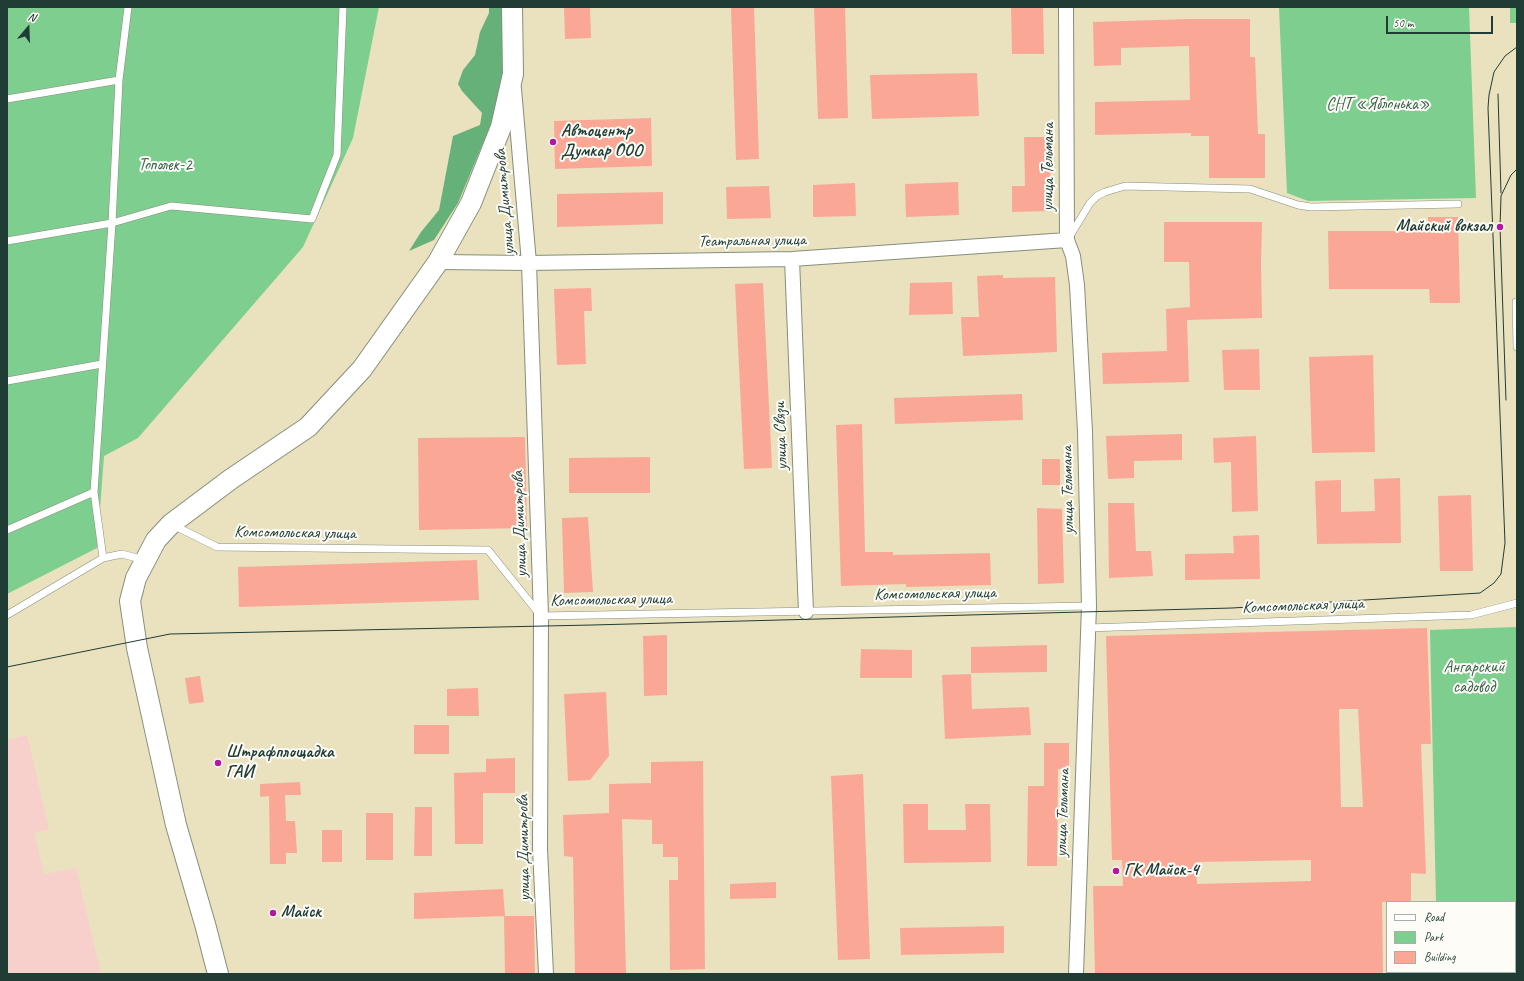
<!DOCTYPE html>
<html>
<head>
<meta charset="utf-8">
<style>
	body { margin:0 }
	#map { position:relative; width:1524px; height:981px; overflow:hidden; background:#eae1bf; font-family:Caveat,sans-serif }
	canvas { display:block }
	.frame { position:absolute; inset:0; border:8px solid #1f3d34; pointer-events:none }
	.legend { position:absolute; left:1386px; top:901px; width:130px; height:72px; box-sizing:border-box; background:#fdfcf7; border:1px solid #a4b0a9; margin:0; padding:5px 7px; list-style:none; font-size:12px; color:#1f3d34 }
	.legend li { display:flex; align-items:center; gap:8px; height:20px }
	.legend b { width:20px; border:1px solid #a4b0a9 }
	.north { position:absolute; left:8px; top:8px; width:40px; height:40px; -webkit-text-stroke:3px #fdfcf7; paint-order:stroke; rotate:19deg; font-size:11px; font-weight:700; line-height:16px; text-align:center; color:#1f3d34 }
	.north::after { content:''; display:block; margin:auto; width:14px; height:18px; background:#1f3d34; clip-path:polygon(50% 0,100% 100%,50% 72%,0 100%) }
	.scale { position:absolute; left:1386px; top:16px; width:107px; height:18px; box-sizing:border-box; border:2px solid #1f3d34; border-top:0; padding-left:5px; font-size:12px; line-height:14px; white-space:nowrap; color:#1f3d34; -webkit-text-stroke:3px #fdfcf7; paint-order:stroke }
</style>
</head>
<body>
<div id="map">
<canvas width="1524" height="981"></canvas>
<div class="frame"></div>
<ul class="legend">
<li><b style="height:5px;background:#fff"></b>Road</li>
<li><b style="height:11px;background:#7ece8f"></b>Park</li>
<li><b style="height:11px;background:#faa895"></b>Building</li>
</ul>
<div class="north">N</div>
<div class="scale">50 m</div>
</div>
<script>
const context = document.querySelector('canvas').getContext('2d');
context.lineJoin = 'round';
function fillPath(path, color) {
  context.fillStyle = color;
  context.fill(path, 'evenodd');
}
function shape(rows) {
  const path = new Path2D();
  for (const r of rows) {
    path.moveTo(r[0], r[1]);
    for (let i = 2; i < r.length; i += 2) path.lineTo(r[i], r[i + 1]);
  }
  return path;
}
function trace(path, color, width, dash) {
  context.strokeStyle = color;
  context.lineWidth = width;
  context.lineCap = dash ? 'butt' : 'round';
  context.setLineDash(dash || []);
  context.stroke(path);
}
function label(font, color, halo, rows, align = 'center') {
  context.font = font + ' Caveat,sans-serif';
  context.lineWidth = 4;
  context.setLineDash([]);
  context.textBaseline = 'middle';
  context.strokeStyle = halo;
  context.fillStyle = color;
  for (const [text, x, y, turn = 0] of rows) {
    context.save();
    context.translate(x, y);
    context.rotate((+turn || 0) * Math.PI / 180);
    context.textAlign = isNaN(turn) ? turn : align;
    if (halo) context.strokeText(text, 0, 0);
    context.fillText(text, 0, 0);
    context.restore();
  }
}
fillPath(shape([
	[27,735,49,829,34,833,44,874,76,868,101,974,7,974,7,740]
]), '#f7d0cb');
fillPath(shape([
	[7,7,379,7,353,138,303,247,138,438,104,456,97,548,7,594],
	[1279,7,1469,7,1476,198,1308,201,1287,193],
	[1510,7,1517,7,1517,23,1510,23],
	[1517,627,1517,974,1437,974,1437,972,1515,972,1515,902,1436,902,1430,630]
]), '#7ece8f');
fillPath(shape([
	[489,7,503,7,504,65,496,112,458,203,434,240,409,251,421,232,439,210,453,136,480,125,482,113,462,91,458,84,463,70,475,55,480,32,489,13]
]), '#66b17a');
fillPath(shape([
	[564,7,590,7,591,38,565,39],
	[754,7,759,159,736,160,731,8],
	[814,7,845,7,848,118,818,119],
	[1011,7,1043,7,1044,54,1012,54],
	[1189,19,1250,19,1250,57,1255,57,1258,134,1265,134,1265,178,1209,178,1209,136,1191,136,1191,133,1095,135,1095,102,1190,100,1189,46,1121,48,1121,65,1094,66,1093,22],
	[977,73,979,116,872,119,870,75],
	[651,118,652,166,555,169,554,121],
	[1024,137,1050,137,1051,211,1012,212,1012,186,1025,186],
	[958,182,959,215,906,217,905,184],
	[855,183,856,216,813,217,813,185],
	[769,186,771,218,727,219,726,187],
	[663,192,663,224,557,227,557,194],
	[1428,217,1458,217,1460,303,1430,303,1429,289,1329,289,1328,231,1428,231],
	[1164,222,1262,222,1261,263,1262,318,1187,320,1189,382,1103,384,1102,353,1167,351,1166,309,1190,307,1189,262,1164,262],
	[1003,275,1003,278,1055,277,1057,352,963,356,961,317,979,317,977,276],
	[952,282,953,314,909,315,910,283],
	[763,283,772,468,744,469,735,284],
	[591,288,592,311,584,311,586,364,557,365,554,289],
	[1259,349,1260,390,1224,390,1222,350],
	[1373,355,1375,452,1312,453,1309,357],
	[1022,394,1023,420,895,424,894,398],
	[862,424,865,552,893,552,893,555,990,553,991,585,906,587,906,584,841,586,836,425],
	[1182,434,1182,460,1134,461,1134,478,1108,479,1106,436],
	[1256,436,1258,511,1232,512,1231,462,1214,463,1213,438],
	[525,437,527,528,419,530,418,438],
	[650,457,650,493,569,493,569,458],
	[1042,459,1060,459,1060,485,1042,485],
	[1400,478,1401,543,1317,544,1315,481,1341,480,1341,512,1375,511,1374,479],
	[1471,495,1473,571,1440,571,1438,496],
	[1108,503,1134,503,1136,551,1151,551,1153,576,1109,578],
	[1037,508,1062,509,1064,583,1038,584],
	[588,517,593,592,564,593,562,518],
	[1259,535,1260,579,1185,580,1185,554,1234,553,1233,536],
	[477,560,479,600,239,607,238,567],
	[1427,628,1431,744,1421,744,1426,874,1411,873,1411,902,1382,902,1383,974,1095,974,1093,886,1123,886,1122,860,1112,860,1106,636],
	[1339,709,1358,709,1363,807,1341,807],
	[1311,860,1311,881,1197,884,1196,862],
	[667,635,667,695,644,696,643,636],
	[1047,645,1047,672,971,673,971,647],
	[861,649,912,650,912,678,860,678],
	[971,674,972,709,1029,707,1031,735,945,739,942,675],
	[200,676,204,702,189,704,185,678],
	[478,688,479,716,447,716,447,689],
	[606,692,609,756,590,780,568,781,564,694],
	[414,725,449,725,449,754,414,754],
	[1044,743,1069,743,1069,768,1058,769,1057,866,1027,866,1028,786,1044,786],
	[515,758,515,793,483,793,483,844,455,844,454,773,486,772,486,759],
	[703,761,705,969,670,970,669,880,678,880,678,857,663,857,663,844,652,844,652,820,622,819,626,974,575,974,573,857,564,856,563,815,609,813,609,784,651,783,651,762],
	[863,774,870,959,838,960,831,776],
	[300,782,301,795,285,795,286,821,295,821,297,853,286,853,286,864,270,864,269,796,260,797,260,784],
	[903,804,928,804,928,830,966,830,965,804,990,804,991,862,904,863],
	[415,807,432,807,432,856,414,856],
	[366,813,393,813,393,860,366,860],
	[322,830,342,830,342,862,322,862],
	[776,882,776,898,730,899,730,884],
	[503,889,505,916,414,919,414,893],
	[504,916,534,916,535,974,505,974],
	[1004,926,1004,953,901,955,900,928]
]), '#faa895');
const lane = shape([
	[7,99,119,80],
	[1070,236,1090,203,1097,196,1105,192,1125,186,1250,189,1298,205,1311,207,1458,204],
	[7,241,112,223,171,206,312,219,337,155,343,7],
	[1516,302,1517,347],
	[7,381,102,364],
	[173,525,217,547,488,550,541,616,1089,606],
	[7,530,94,492],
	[103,558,94,492,112,223,119,80,128,7],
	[7,615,103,558,122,554,144,560],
	[1088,628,1471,615,1517,603]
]);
const street = shape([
	[1066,7,1067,240,1073,256,1077,285,1085,431,1089,606,1076,974],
	[514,89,529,263,541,616,540,849,546,974],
	[792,259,806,612],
	[438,262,529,263,792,259,1067,240]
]);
const secondary = shape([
	[218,974,205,924,176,825,137,648,130,601,136,578,156,540,171,524,231,479,308,427,362,369,438,262,471,203,501,127,513,74,512,7]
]);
trace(lane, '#848f7a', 8);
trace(street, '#848f7a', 16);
trace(secondary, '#848f7a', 22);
trace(lane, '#fff', 7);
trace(street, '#fff', 14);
trace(secondary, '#fff', 20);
trace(shape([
	[1498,94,1501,193],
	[1506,400,1500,227,1501,196,1511,175,1517,169],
	[7,667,170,634,592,625,1232,608,1480,593,1494,583,1501,574,1505,543,1488,108,1489,95,1494,72,1505,56,1517,47]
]), '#1f3d34', 1);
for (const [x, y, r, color] of [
	[553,142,4,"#b5179e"],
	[1500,227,4,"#b5179e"],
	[218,763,4,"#b5179e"],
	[1116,871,4,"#b5179e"],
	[273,913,4,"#b5179e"]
]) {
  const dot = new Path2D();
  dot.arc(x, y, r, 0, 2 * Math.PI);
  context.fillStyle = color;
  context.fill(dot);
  trace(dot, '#fdfcf7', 1.5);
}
label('17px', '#37614b', '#fdfcf7', [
	["СНТ «Яблонька»",1378,105],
	["Тополек-2",165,166],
	["Ангарский",1474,668],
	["садовод",1474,688]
]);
label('bold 17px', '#1f3d34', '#fdfcf7', [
	["Автоцентр",561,132],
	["Думкар ООО",561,152],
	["Майский вокзал",1492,227,"right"],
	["Штрафплощадка",226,753],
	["ГАИ",226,773],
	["ГК Майск-4",1124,871],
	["Майск",281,913]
], 'left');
label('17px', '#1f3d34', '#fdfcf7', [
	["улица Тельмана",1049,167,-90],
	["улица Димитрова",505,202,-95],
	["Театральная улица",752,241,-1],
	["улица Связи",781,436,-92],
	["улица Тельмана",1068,490,-91],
	["улица Димитрова",520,524,-92],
	["Комсомольская улица",295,533,1],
	["Комсомольская улица",935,594,-1],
	["Комсомольская улица",611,600,-1],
	["Комсомольская улица",1303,606,-2],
	["улица Тельмана",1063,813,-88],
	["улица Димитрова",524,848,-91]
]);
</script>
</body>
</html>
